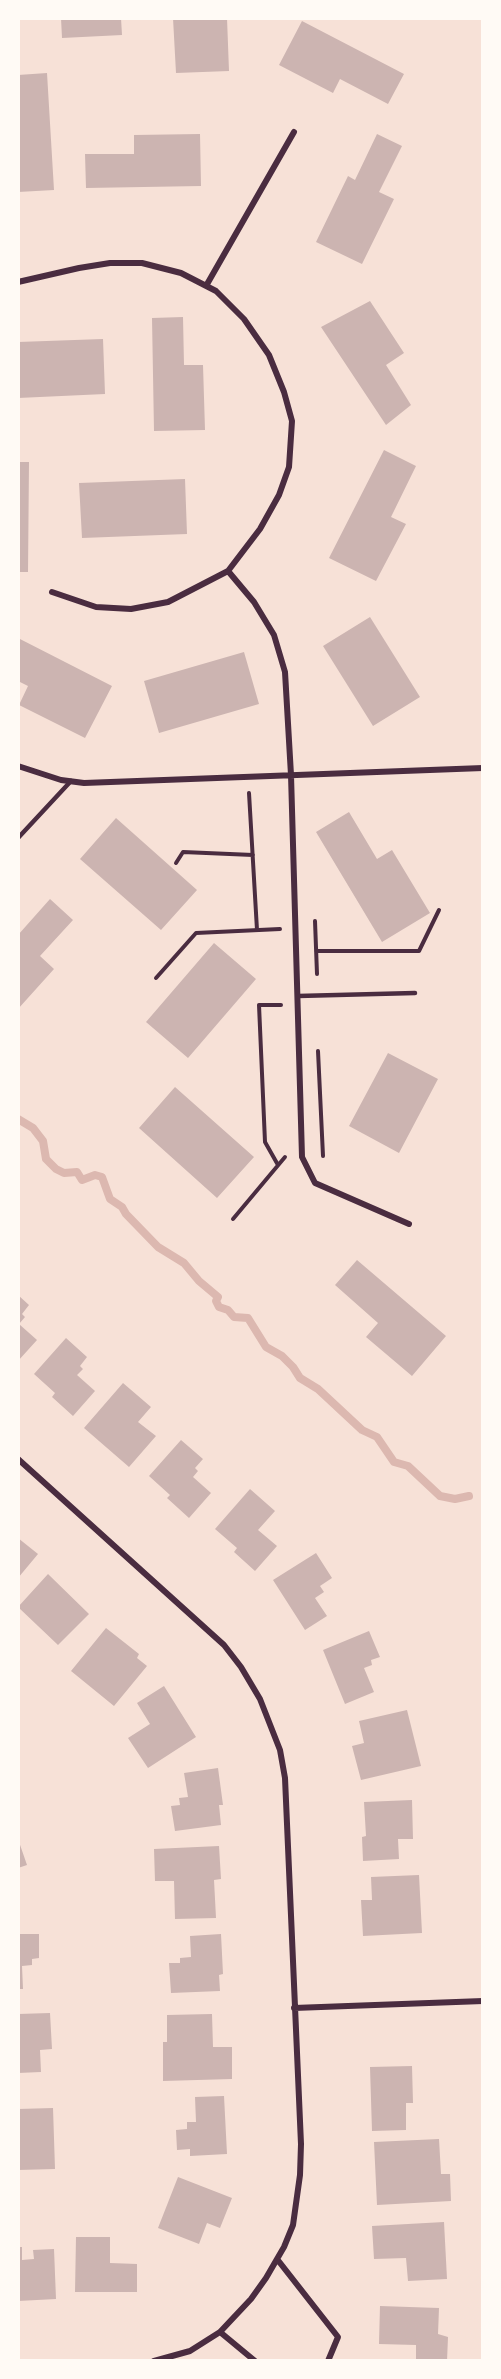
<!DOCTYPE html>
<html>
<head>
<meta charset="utf-8">
<style>
	body { margin:0 }
	#map { position:relative; width:501px; height:2379px; overflow:hidden; background:#f7e1d7; font-family:Ubuntu,sans-serif }
	canvas { display:block }
	.frame { position:absolute; inset:0; border:20px solid #fffaf5; pointer-events:none }
</style>
</head>
<body>
<div id="map">
<canvas width="501" height="2379"></canvas>
<div class="frame"></div>
</div>
<script>
const context = document.querySelector('canvas').getContext('2d');
context.lineJoin = 'round';
function shape(rows) {
  const path = new Path2D();
  for (const r of rows) {
    path.moveTo(r[0], r[1]);
    for (let i = 2; i < r.length; i += 2) path.lineTo(r[i], r[i + 1]);
  }
  return path;
}
function trace(path, color, width, dash) {
  context.strokeStyle = color;
  context.lineWidth = width;
  context.lineCap = dash ? 'butt' : 'round';
  context.setLineDash(dash || []);
  context.stroke(path);
}
function fillPath(path, color) {
  context.fillStyle = color;
  context.fill(path, 'evenodd');
}
trace(shape([
	[18,1119,33,1128,43,1141,46,1159,56,1169,64,1173,77,1172,82,1180,95,1175,102,1177,110,1199,122,1207,126,1214,158,1247,184,1263,199,1281,218,1297,216,1301,219,1307,228,1310,234,1317,248,1318,266,1347,282,1356,293,1367,300,1378,318,1389,362,1430,377,1437,394,1462,408,1466,440,1496,455,1499,469,1496]
]), '#dcb8b0', 8);
fillPath(shape([
	[61,18,121,18,122,35,62,38],
	[173,18,227,18,229,71,176,73],
	[302,21,404,74,388,104,340,79,333,93,279,65],
	[47,73,54,190,18,192,18,75],
	[200,134,201,186,86,188,85,154,134,154,134,135],
	[377,134,402,146,379,192,394,199,362,264,316,242,348,176,355,180],
	[370,301,404,353,386,365,411,405,386,425,321,327],
	[183,317,184,365,203,365,205,430,154,431,152,318],
	[103,339,105,394,18,398,18,342],
	[384,450,416,466,391,517,406,524,376,581,329,558],
	[18,462,29,462,28,572,18,572],
	[185,479,187,534,82,538,79,483],
	[370,617,420,697,373,726,323,646],
	[18,638,112,686,85,738,19,705,28,686,18,681],
	[244,652,259,704,159,733,144,681],
	[349,812,377,859,392,850,430,913,382,942,316,832],
	[116,818,197,890,161,930,80,859],
	[50,899,73,920,40,956,54,969,18,1009,18,935],
	[214,943,256,979,188,1058,146,1022],
	[388,1053,438,1079,399,1153,349,1126],
	[175,1087,254,1157,217,1198,139,1128],
	[357,1260,446,1336,412,1376,366,1337,378,1323,335,1285],
	[18,1295,29,1305,22,1314,25,1317,19,1324,37,1340,18,1361],
	[66,1338,87,1357,80,1366,83,1369,77,1375,95,1391,73,1416,52,1397,55,1393,34,1374],
	[123,1383,151,1407,138,1422,156,1436,129,1467,84,1428],
	[181,1440,203,1459,195,1468,198,1471,193,1477,211,1493,189,1518,167,1498,170,1495,149,1476],
	[250,1489,275,1511,258,1530,277,1546,255,1571,234,1552,237,1548,215,1529],
	[18,1538,38,1554,18,1578],
	[316,1553,332,1578,320,1586,324,1592,315,1598,327,1616,305,1630,273,1580],
	[48,1574,89,1614,58,1645,18,1607],
	[106,1628,139,1654,137,1658,147,1666,114,1706,71,1671],
	[369,1631,380,1657,371,1660,372,1665,364,1668,374,1692,345,1704,323,1650],
	[164,1686,196,1737,148,1768,128,1738,150,1724,137,1703],
	[407,1710,421,1766,361,1780,352,1746,364,1743,359,1721],
	[218,1768,223,1805,219,1805,221,1825,175,1831,171,1806,180,1805,179,1798,188,1797,184,1773],
	[412,1800,413,1839,398,1839,399,1859,363,1861,362,1837,366,1836,364,1802],
	[18,1839,27,1865,18,1868],
	[219,1846,221,1879,214,1880,216,1918,175,1919,174,1881,155,1881,154,1849],
	[419,1875,422,1933,363,1936,361,1900,372,1900,371,1877],
	[18,1934,39,1934,39,1958,32,1959,32,1965,22,1966,23,1989,18,1989],
	[221,1934,223,1974,219,1975,220,1991,171,1993,169,1963,180,1963,180,1958,191,1957,190,1936],
	[50,2013,52,2049,40,2050,41,2072,18,2073,18,2014],
	[212,2014,213,2047,232,2047,232,2079,163,2081,163,2042,167,2042,167,2015],
	[412,2066,413,2103,406,2103,406,2130,372,2131,370,2067],
	[224,2096,227,2154,190,2156,190,2149,177,2150,176,2130,187,2129,187,2122,196,2122,195,2097],
	[53,2108,55,2169,18,2170,18,2109],
	[439,2139,441,2174,450,2174,451,2201,377,2205,374,2142],
	[178,2177,232,2198,220,2228,207,2223,199,2244,158,2228],
	[444,2222,447,2279,408,2281,406,2258,374,2259,372,2226],
	[76,2237,110,2237,110,2263,137,2264,137,2292,75,2292],
	[18,2247,22,2247,22,2260,34,2259,33,2250,54,2249,56,2299,18,2301],
	[380,2306,439,2308,438,2334,448,2337,447,2361,416,2361,416,2345,379,2344]
]), '#ccb4b1');
trace(shape([
	[249,793,257,930],
	[176,863,183,852,253,855],
	[315,921,317,974],
	[316,951,419,951,439,910],
	[156,978,196,933,280,929],
	[318,1051,323,1156],
	[278,1165,265,1142,259,1005,281,1005],
	[233,1219,285,1157]
]), '#4a2c40', 4);
trace(shape([
	[18,838,71,781],
	[298,996,415,993]
]), '#4a2c40', 4.5);
trace(shape([
	[18,282,79,268,110,263,142,263,181,273,216,291,244,319,269,355,284,392,292,421,289,467,279,495,260,529,228,571,168,602,131,609,96,607,52,592],
	[206,286,294,132],
	[228,571,254,602,274,635,285,672,291,775,302,1157,315,1183,409,1224],
	[18,766,61,780,84,783,483,768],
	[18,1459,224,1645,241,1667,260,1699,280,1750,285,1778,301,2144,300,2175,293,2225,284,2247,266,2278,251,2299,220,2332,190,2351,154,2361],
	[294,2008,483,2001],
	[277,2259,338,2337,328,2361],
	[220,2332,255,2361]
]), '#4a2c40', 6);
</script>
</body>
</html>
